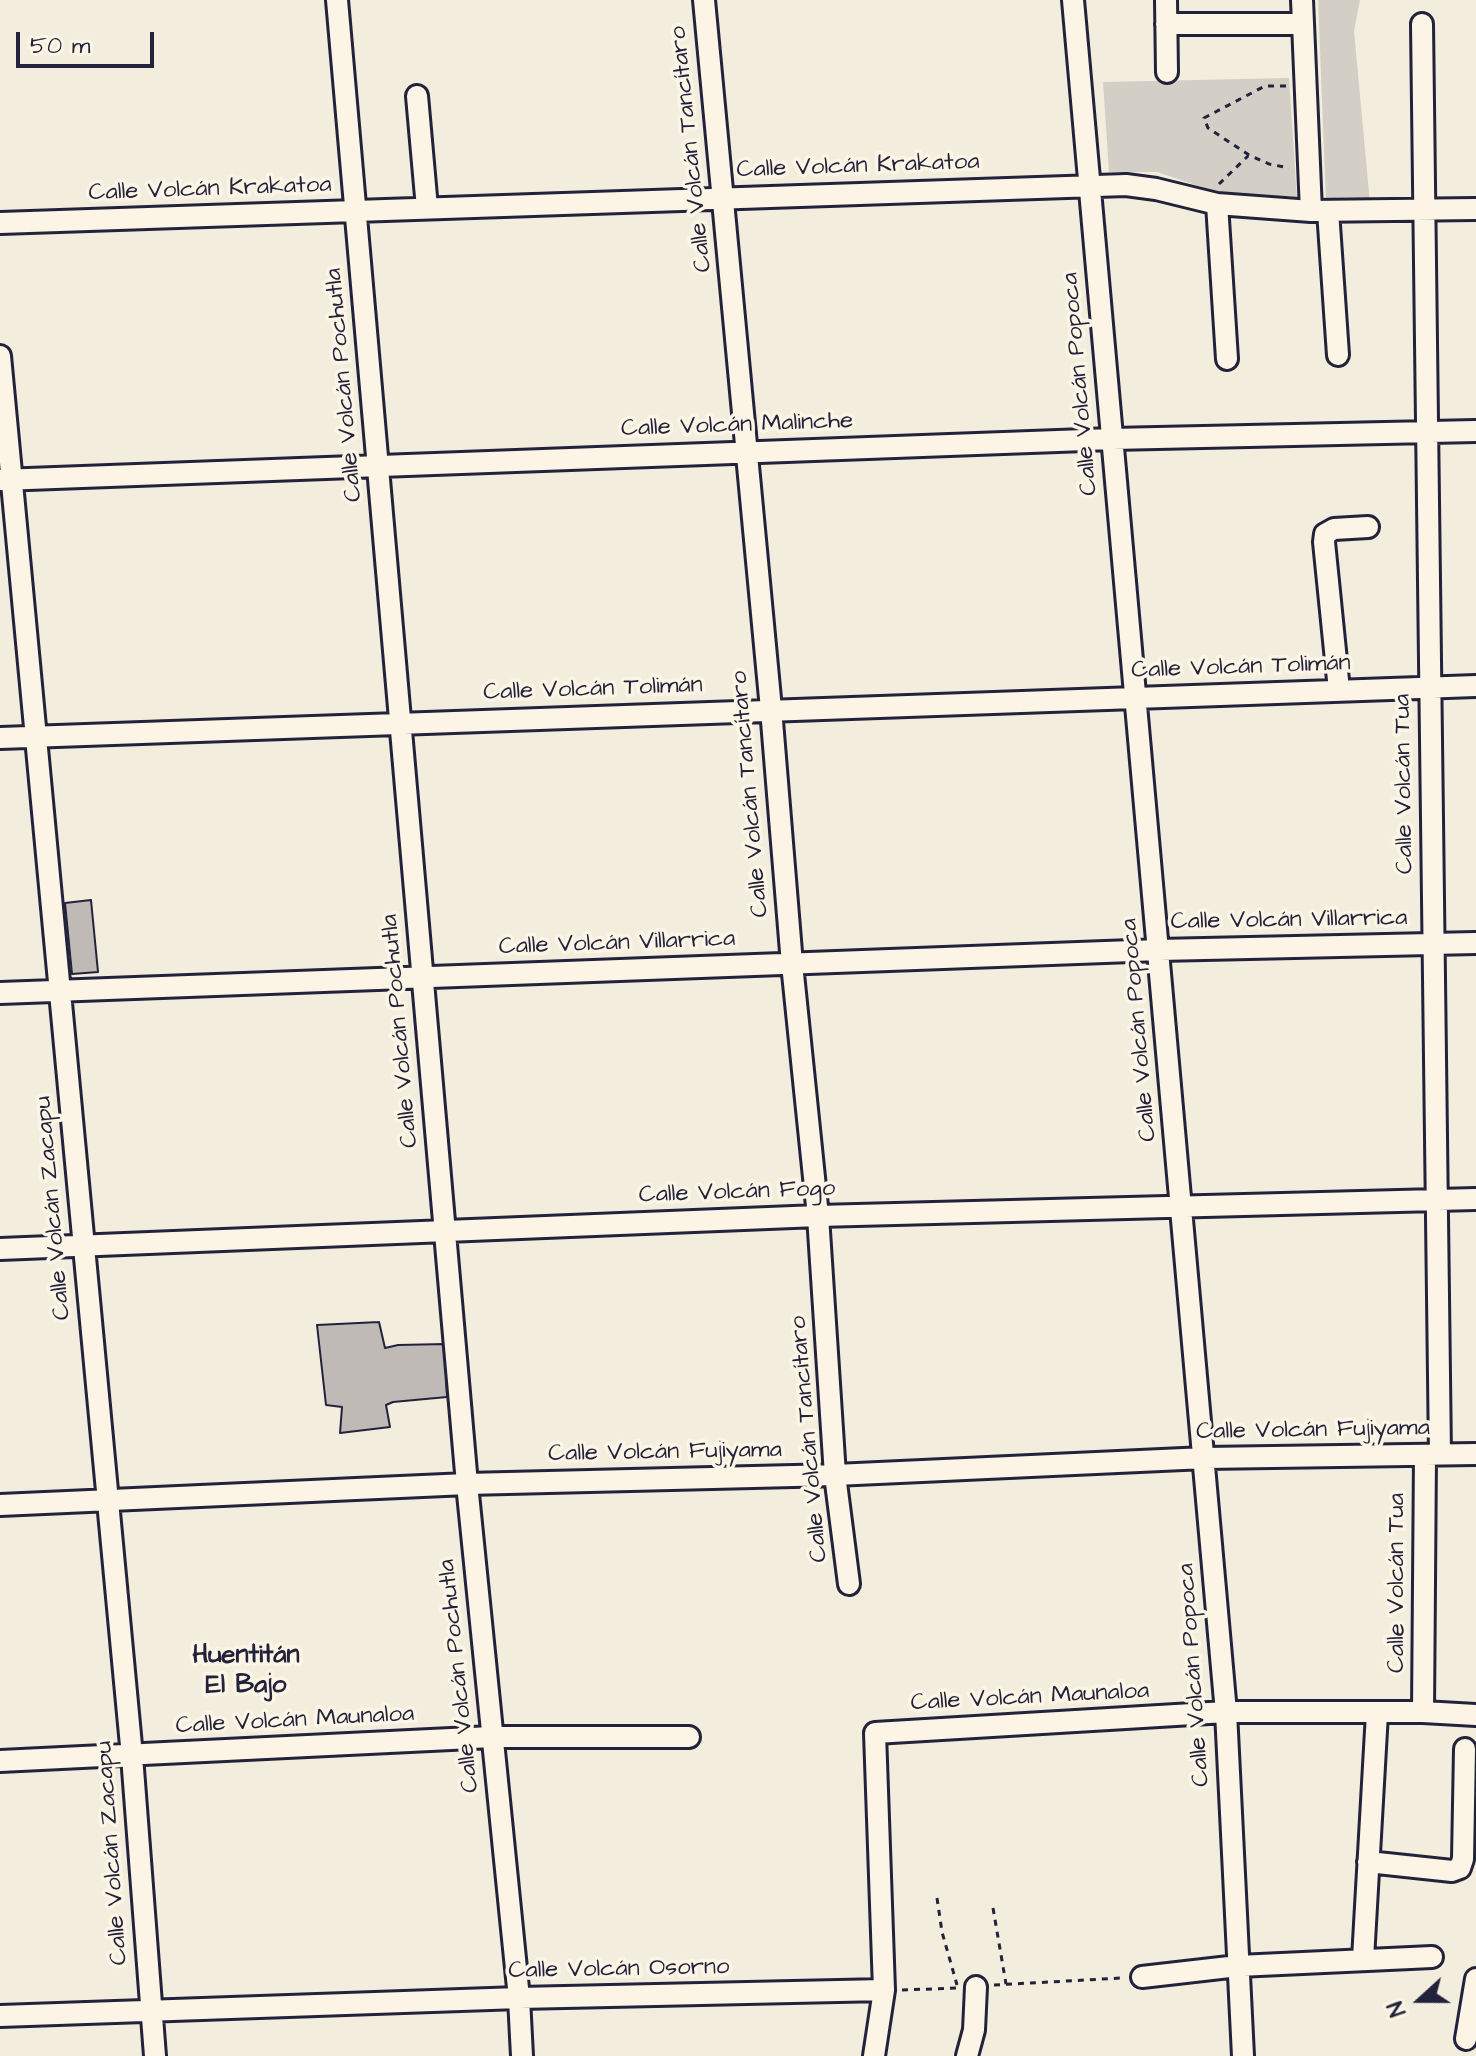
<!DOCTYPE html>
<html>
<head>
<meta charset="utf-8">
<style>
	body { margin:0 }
	#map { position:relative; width:1476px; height:2056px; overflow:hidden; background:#f3edde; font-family:"Architects Daughter",sans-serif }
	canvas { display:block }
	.north { position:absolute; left:1380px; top:1960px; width:80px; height:80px; -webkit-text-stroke:6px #fcf5e5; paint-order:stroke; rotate:249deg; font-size:22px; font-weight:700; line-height:32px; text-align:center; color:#22223b }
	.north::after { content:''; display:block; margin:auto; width:28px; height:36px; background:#22223b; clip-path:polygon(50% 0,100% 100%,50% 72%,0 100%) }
	.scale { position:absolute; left:16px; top:32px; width:138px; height:36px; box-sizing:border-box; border:4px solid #22223b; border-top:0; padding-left:10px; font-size:24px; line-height:28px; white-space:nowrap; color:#22223b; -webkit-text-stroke:6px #fcf5e5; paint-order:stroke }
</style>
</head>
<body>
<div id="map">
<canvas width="1476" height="2056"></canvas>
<div class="north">N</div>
<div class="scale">50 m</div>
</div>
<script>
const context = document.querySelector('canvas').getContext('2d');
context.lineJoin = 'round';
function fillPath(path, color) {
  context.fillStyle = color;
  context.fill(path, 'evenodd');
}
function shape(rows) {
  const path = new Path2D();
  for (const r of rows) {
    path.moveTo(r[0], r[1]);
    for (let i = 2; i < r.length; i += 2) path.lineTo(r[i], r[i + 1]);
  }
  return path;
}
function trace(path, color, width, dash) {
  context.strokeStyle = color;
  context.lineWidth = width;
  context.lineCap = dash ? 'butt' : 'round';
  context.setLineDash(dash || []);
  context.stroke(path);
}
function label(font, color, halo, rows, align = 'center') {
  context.font = font + ' "Architects Daughter",sans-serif';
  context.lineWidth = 7;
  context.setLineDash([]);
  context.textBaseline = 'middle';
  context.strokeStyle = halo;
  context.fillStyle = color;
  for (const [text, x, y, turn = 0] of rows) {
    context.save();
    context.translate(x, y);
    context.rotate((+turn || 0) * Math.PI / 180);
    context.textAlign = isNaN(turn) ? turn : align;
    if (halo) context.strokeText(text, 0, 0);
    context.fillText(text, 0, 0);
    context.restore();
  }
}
fillPath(shape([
	[1318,0,1360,0,1354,31,1370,203,1326,201],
	[1289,78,1297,199,1225,195,1157,172,1109,172,1103,82]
]), '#d4cfc6');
const building = shape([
	[91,900,98,972,72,974,65,903,91,900],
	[379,1322,385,1348,398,1345,445,1344,447,1397,393,1402,386,1405,390,1427,340,1433,342,1407,326,1405,317,1325,379,1322]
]);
fillPath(building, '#bfbab6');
trace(building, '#22223b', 2);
const minor = shape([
	[337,0,467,1484,519,1998,522,2056],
	[704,0,771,709,792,964,818,1216,835,1475,849,1584],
	[1073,0,1226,1712,1243,2056],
	[1166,0,1167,72],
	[1302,0,1311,211],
	[1166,24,1303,24],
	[1422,24,1440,1454],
	[417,96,427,208],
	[1217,204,1227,359],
	[1328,211,1338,355],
	[0,223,1126,185,1156,189,1217,204,1311,211,1476,209],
	[0,356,132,1756,155,2056],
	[1,480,1112,439,1476,431],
	[1339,690,1324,542,1325,534,1334,529,1368,527],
	[0,738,1476,686],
	[0,993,1159,950,1476,943],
	[0,1249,818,1216,1476,1199],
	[0,1505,467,1484,835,1475,1205,1458,1476,1454],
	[1423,1712,1425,1455],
	[0,1761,492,1737,689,1737],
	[1368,1862,1452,1871,1460,1868,1463,1859,1465,1749],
	[1363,1959,1377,1713],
	[1142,1977,1238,1966,1432,1957],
	[0,2016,519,1998,884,1990],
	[1466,2039,1476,1979],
	[874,2056,884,1990,875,1733,1226,1712,1423,1712,1476,1715],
	[967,2056,974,2030,976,1987]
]);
trace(minor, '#22223b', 26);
trace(shape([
	[1286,86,1265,86,1204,118,1208,128,1249,155,1269,164,1289,168],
	[1219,184,1248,156],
	[937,1898,942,1932,957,1985],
	[993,1908,1006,1984],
	[994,1985,1122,1978],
	[902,1990,959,1988]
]), '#22223b', 3, [6, 6]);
trace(minor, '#fcf5e5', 20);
label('24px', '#22223b', '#fcf5e5', [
	["Calle Volcán Tancítaro",692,149,-96],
	["Calle Volcán Krakatoa",858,167,-2],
	["Calle Volcán Krakatoa",210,190,-2],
	["Calle Volcán Popoca",1081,384,-95],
	["Calle Volcán Pochutla",345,385,-95],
	["Calle Volcán Malinche",737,426,-2],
	["Calle Volcán Tolimán",1241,668,-2],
	["Calle Volcán Tolimán",593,690,-2],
	["Calle Volcán Tua",1405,784,-91],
	["Calle Volcán Tancítaro",751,794,-95],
	["Calle Volcán Villarrica",1289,921,-1],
	["Calle Volcán Villarrica",617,944,-2],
	["Calle Volcán Popoca",1140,1030,-95],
	["Calle Volcán Pochutla",401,1031,-95],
	["Calle Volcán Fogo",737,1193,-2],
	["Calle Volcán Zacapu",54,1208,-95],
	["Calle Volcán Fujiyama",1313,1431,-1],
	["Calle Volcán Tancítaro",810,1439,-95],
	["Calle Volcán Fujiyama",665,1453,-1],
	["Calle Volcán Tua",1398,1583,-90],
	["Calle Volcán Popoca",1195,1675,-94],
	["Calle Volcán Pochutla",460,1676,-96],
	["Calle Volcán Maunaloa",1030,1698,-3],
	["Calle Volcán Maunaloa",295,1721,-3],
	["Calle Volcán Zacapu",113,1853,-94],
	["Calle Volcán Osorno",619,1970,-1]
]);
label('bold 26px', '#22223b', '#fcf5e5', [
	["Huentitán",246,1657],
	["El Bajo",246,1687]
]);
</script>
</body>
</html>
